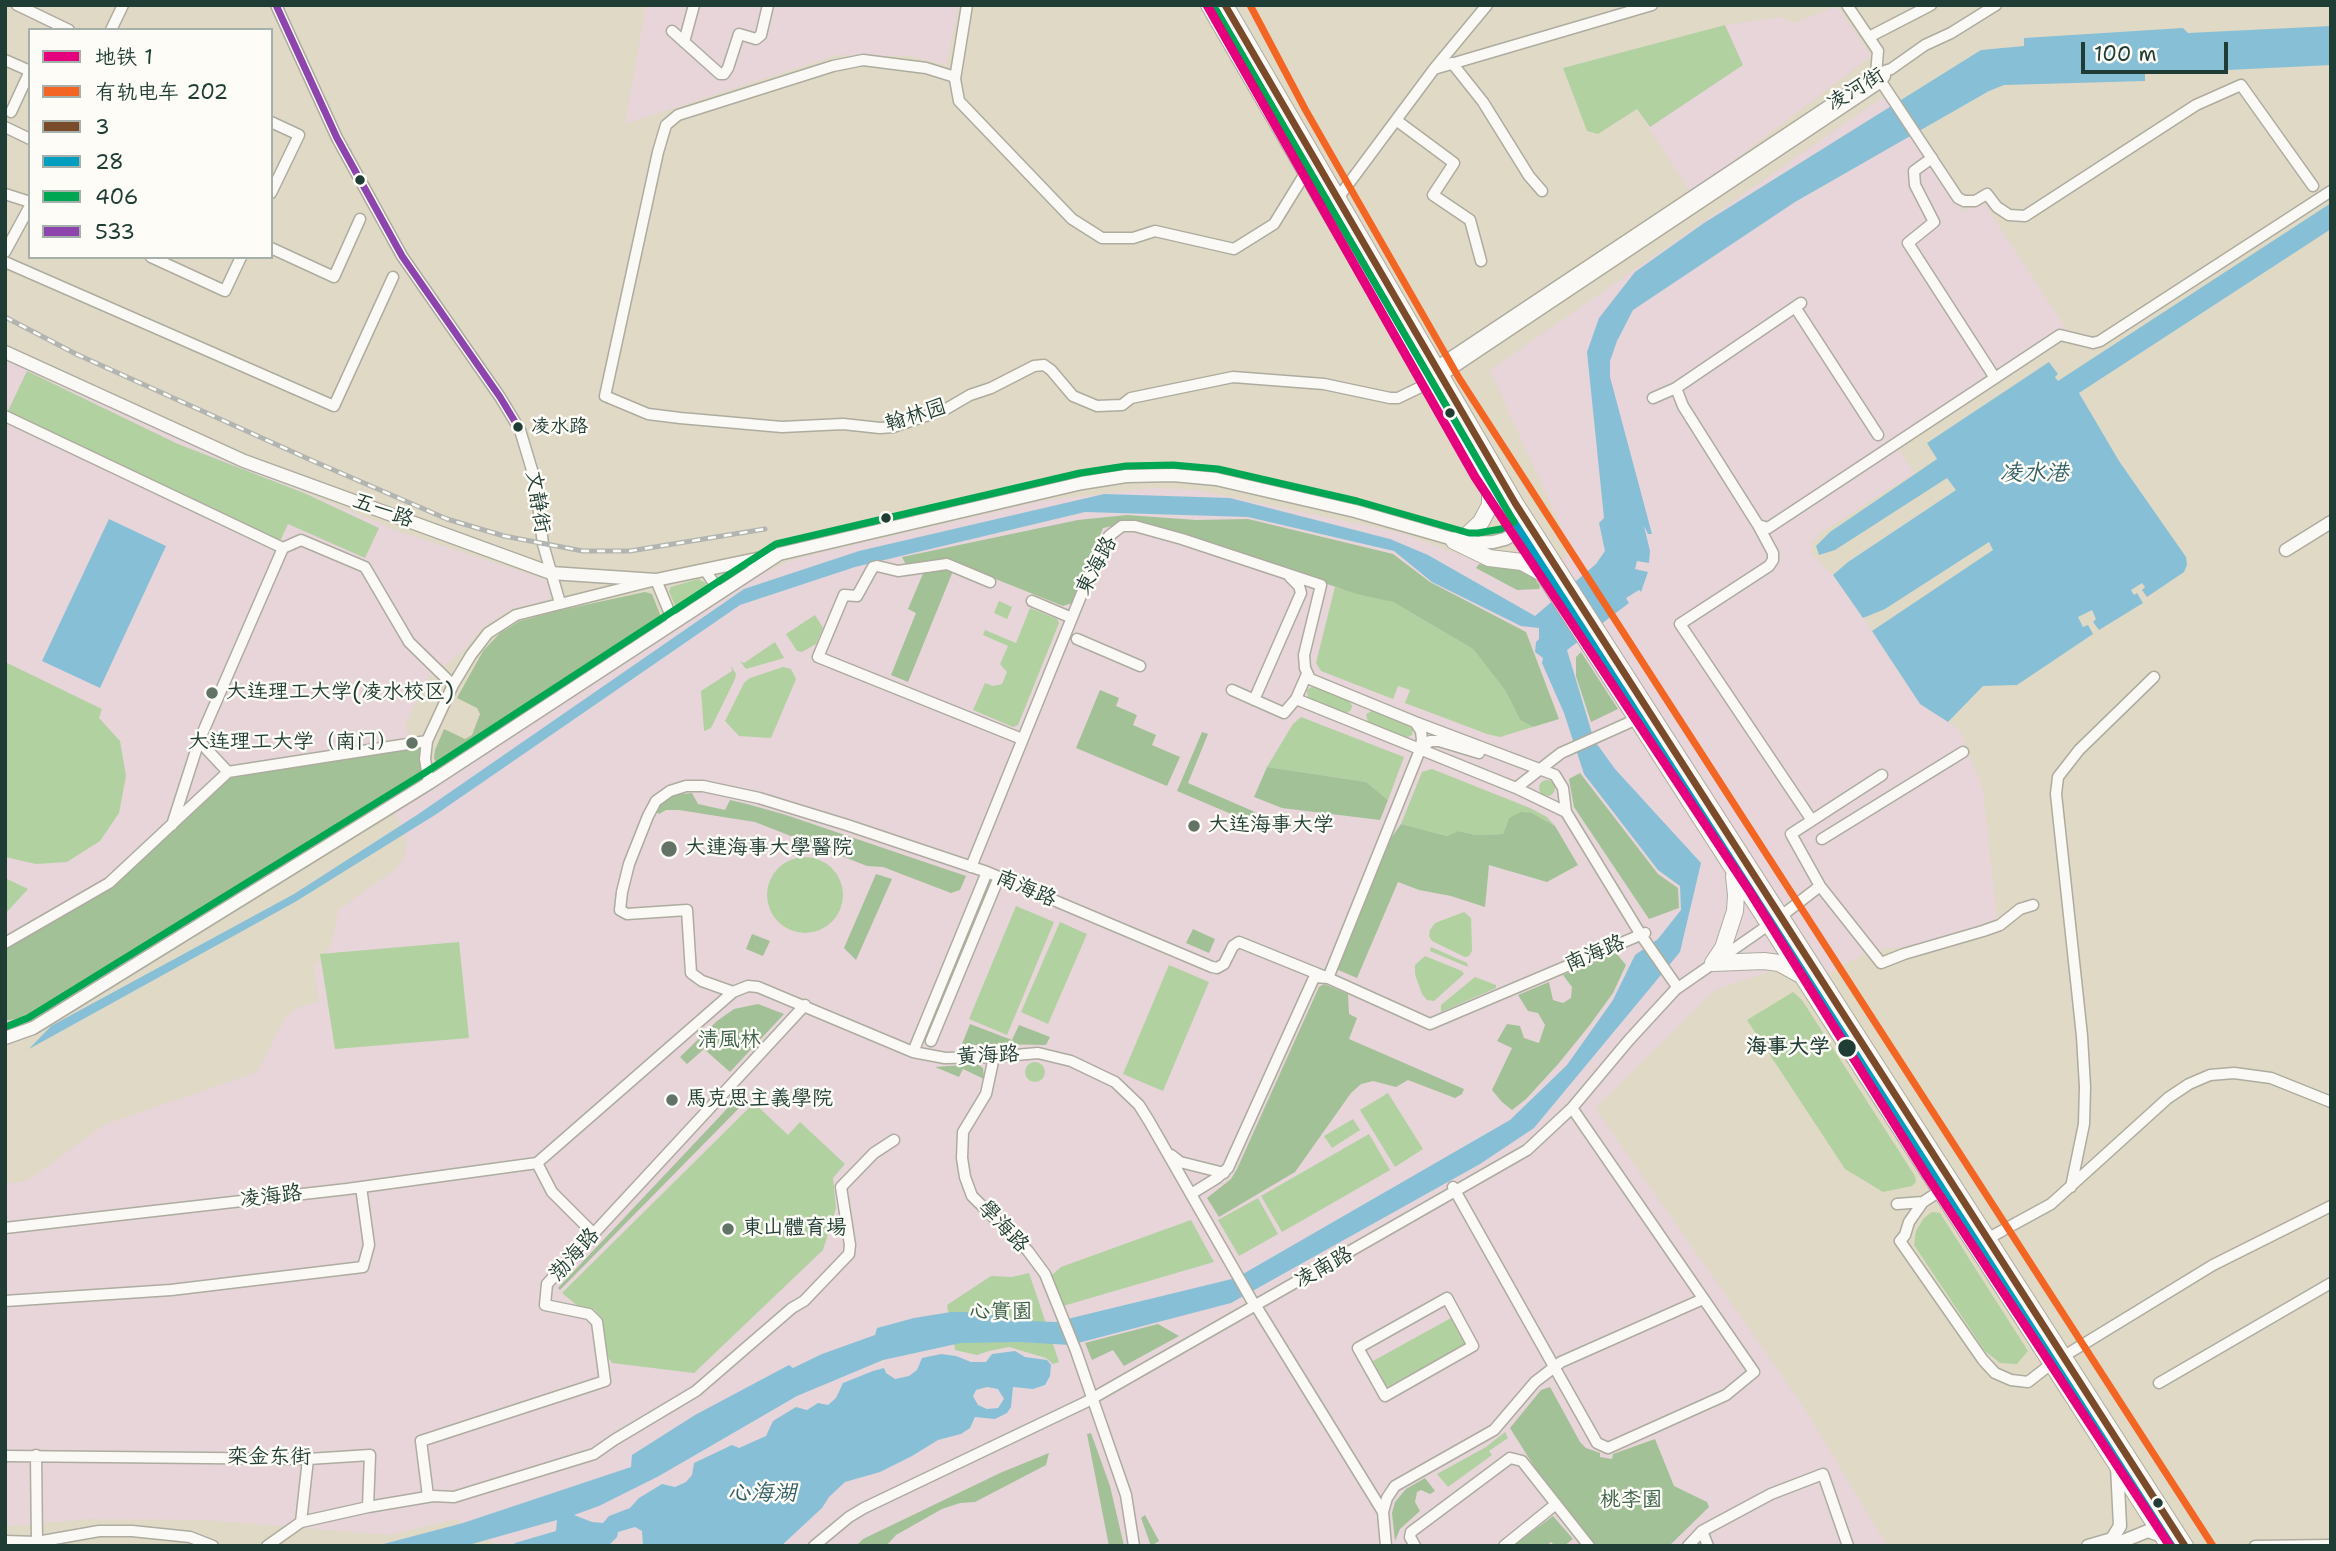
<!DOCTYPE html>
<html>
<head>
<meta charset="utf-8">
<style>
	body { margin:0 }
	#map { position:relative; width:2336px; height:1551px; overflow:hidden; background:#e0d9c6; font-family:"Shantell Sans","LXGW WenKai TC",sans-serif }
	canvas { display:block }
	.frame { position:absolute; inset:0; border:7px solid #1f3d34; pointer-events:none }
	.legend { position:absolute; left:28px; top:28px; width:245px; height:231px; box-sizing:border-box; background:#fdfcf7; border:2px solid #a4b0a9; margin:0; padding:9px 12px; list-style:none; font-size:21px; color:#1f3d34 }
	.legend li { display:flex; align-items:center; gap:14px; height:35px }
	.legend b { width:35px; border:2px solid #a4b0a9 }
	.scale { position:absolute; left:2081px; top:42px; width:147px; height:32px; box-sizing:border-box; border:4px solid #1f3d34; border-top:0; padding-left:9px; font-size:21px; line-height:24px; white-space:nowrap; color:#1f3d34; -webkit-text-stroke:5px #fdfcf7; paint-order:stroke }
</style>
</head>
<body>
<div id="map">
<canvas width="2336" height="1551"></canvas>
<div class="frame"></div>
<ul class="legend">
<li><b style="height:9px;background:#e5007d"></b>地铁 1</li>
<li><b style="height:9px;background:#f26522"></b>有轨电车 202</li>
<li><b style="height:9px;background:#7a4b2a"></b>3</li>
<li><b style="height:9px;background:#039ebf"></b>28</li>
<li><b style="height:9px;background:#00a651"></b>406</li>
<li><b style="height:9px;background:#8e44ad"></b>533</li>
</ul>
<div class="scale">100 m</div>
</div>
<script>
const context = document.querySelector('canvas').getContext('2d');
context.lineJoin = 'round';
function fillPath(path, color) {
  context.fillStyle = color;
  context.fill(path, 'evenodd');
}
function shape(rows) {
  const path = new Path2D();
  for (const r of rows) {
    if (r.length === 3) {
      path.moveTo(r[0] + r[2], r[1]);
      path.arc(r[0], r[1], r[2], 0, 2 * Math.PI);
      continue;
    }
    path.moveTo(r[0], r[1]);
    for (let i = 2; i < r.length; i += 2) path.lineTo(r[i], r[i + 1]);
  }
  return path;
}
function trace(path, color, width, dash) {
  context.strokeStyle = color;
  context.lineWidth = width;
  context.lineCap = dash ? 'butt' : 'round';
  context.setLineDash(dash || []);
  context.stroke(path);
}
function label(font, color, halo, rows, align = 'center') {
  context.font = font + ' "Shantell Sans","LXGW WenKai TC",sans-serif';
  context.lineWidth = 5;
  context.setLineDash([]);
  context.textBaseline = 'middle';
  context.strokeStyle = halo;
  context.fillStyle = color;
  for (const [text, x, y, turn = 0] of rows) {
    context.save();
    context.translate(x, y);
    context.rotate((+turn || 0) * Math.PI / 180);
    context.textAlign = isNaN(turn) ? turn : align;
    if (halo) context.strokeText(text, 0, 0);
    context.fillText(text, 0, 0);
    context.restore();
  }
}
fillPath(shape([
	[646,5,959,5,946,65,909,56,837,55,625,124],
	[1837,6,1871,56,1691,193,1637,109,1598,134,1587,131,1563,68,1725,25,1781,17,1794,23],
	[1886,95,1964,212,1983,202,2070,334,1898,448,1914,473,1820,533,1812,543,1812,554,1838,580,1920,704,1959,729,1983,790,1997,918,1952,937,1914,947,1872,949,1802,989,1783,967,1715,990,1595,1108,1803,1406,1887,1546,500,1546,455,1519,390,1535,204,1520,89,1519,5,1526,5,1184,27,1181,104,1125,257,1072,285,1018,301,1006,319,1002,314,968,332,944,338,910,397,868,405,855,407,840,394,812,752,578,794,559,1041,501,1154,488,1196,490,1402,533,1509,574,1539,590,1571,549,1490,370],
	[5,359,242,466,398,531,544,579,549,584,551,593,547,602,512,609,483,627,461,653,425,680,406,724,412,767,418,784,32,1023,5,1030]
]), '#e7d5da');
fillPath(shape([
	[1725,25,1743,65,1650,127,1637,109,1598,134,1587,131,1563,68],
	[27,371,178,444,304,493,379,528,365,558,288,524,280,541,8,411],
	[698,579,706,583,707,588,705,592,679,610,676,608,669,591,671,587],
	[1335,587,1393,602,1473,649,1505,690,1520,720,1533,727,1500,737,1487,734,1405,703,1410,690,1398,686,1393,699,1321,671,1316,663],
	[999,601,1012,607,1007,619,994,613],
	[1030,608,1057,619,1059,623,1018,725,1013,727,973,710,985,683,993,686,1002,684,1007,672,1000,664,1008,646,983,635,985,630,1016,643],
	[815,615,823,628,816,644,802,652,797,651,786,634],
	[775,642,784,658,746,669,740,661,744,663],
	[5,662,102,709,99,718,120,741,126,776,119,813,100,841,67,862,36,864,5,857],
	[731,666,736,674,735,679,711,728,704,731,701,691,732,671],
	[783,667,791,669,796,679,771,738,739,736,725,721,744,683,750,678],
	[1314,685,1349,700,1352,706,1351,710,1345,714,1308,699,1307,690],
	[1373,710,1409,726,1413,729,1412,735,1406,738,1368,723,1366,714],
	[1301,717,1404,757,1388,800,1366,782,1267,767,1293,724],
	[1432,769,1530,808,1547,817,1555,826,1532,813,1509,818,1503,834,1476,835,1458,831,1447,836,1401,824,1422,772],
	[1547,788,8],
	[805,895,38],
	[5,878,28,889,5,914],
	[1016,906,1054,922,1007,1035,969,1019],
	[1464,912,1471,918,1472,951,1469,956,1465,957,1432,941,1429,936,1430,930,1435,923],
	[1060,922,1087,934,1048,1024,1021,1012],
	[459,942,469,1038,335,1049,320,954],
	[1431,947,1467,963,1468,967,1430,951],
	[1425,956,1462,971,1464,974,1434,1001,1427,1000,1422,994,1415,974,1415,965],
	[1169,965,1209,982,1163,1091,1123,1074],
	[1475,977,1496,985,1496,988,1441,1012,1441,1005],
	[1793,992,1802,1000,1915,1176,1916,1182,1912,1186,1883,1192,1845,1169,1747,1020],
	[1035,1072,10],
	[1388,1093,1423,1149,1395,1167,1360,1110],
	[754,1103,788,1135,800,1122,845,1164,833,1178,836,1208,823,1250,694,1373,612,1363,603,1350,602,1318,594,1309,579,1307,562,1293],
	[1353,1119,1360,1130,1332,1148,1324,1136],
	[1369,1134,1390,1170,1282,1232,1261,1196],
	[1258,1198,1278,1234,1239,1256,1218,1220],
	[1932,1212,1940,1213,2028,1351,2017,1364,2000,1363,1985,1351,1914,1245,1916,1231,1924,1218],
	[1191,1220,1214,1262,1063,1306,1052,1275,1061,1267],
	[1029,1273,1059,1362,1053,1364,1046,1358,1009,1347,989,1351,977,1355,955,1350,947,1305,991,1276,1012,1277],
	[1451,1318,1465,1344,1387,1387,1373,1361],
	[1505,1432,1508,1438,1489,1451,1492,1455,1448,1487,1437,1474,1486,1447]
]), '#b1d1a0');
fillPath(shape([
	[1127,515,1196,520,1248,519,1393,554,1430,582,1526,632,1559,719,1533,727,1520,720,1505,690,1473,649,1393,602,1357,594,1189,538,1132,522,1103,528,1072,603,1063,606,948,560,906,565,902,557,1078,520],
	[1479,564,1523,571,1532,575,1540,586,1539,589,1517,590,1476,568],
	[941,566,953,571,908,682,891,675,916,613,908,609,925,569],
	[645,592,652,594,661,617,437,765,434,758,435,750,444,729,465,739,472,735,480,714,477,708,457,698,483,651,500,633,520,621,557,611],
	[1581,652,1618,709,1591,722,1576,676,1576,657],
	[1100,690,1119,698,1116,706,1137,715,1133,725,1156,735,1152,745,1180,757,1167,786,1076,748],
	[1202,732,1208,734,1188,783,1255,812,1250,822,1177,791],
	[427,741,429,783,31,1016,5,1021,5,943,109,883,228,772],
	[1267,767,1366,782,1388,800,1380,820,1282,808,1254,797],
	[1580,773,1658,874,1678,888,1679,908,1649,919,1574,807,1569,779],
	[692,793,698,804,725,810,730,800,747,804,783,814,966,876,960,890,951,893,883,867,867,866,755,822,679,810,666,810,659,814,656,812,662,802,673,795],
	[1521,812,1532,813,1555,826,1578,865,1547,882,1489,865,1485,907,1451,896,1419,890,1398,882,1357,978,1336,969,1391,838,1401,824,1447,836,1458,831,1476,835,1503,834,1509,818],
	[876,874,892,879,856,960,844,948],
	[1193,929,1215,939,1209,953,1186,943],
	[752,934,770,941,763,956,746,949],
	[1616,953,1626,965,1613,993,1589,1026,1559,1063,1526,1099,1512,1110,1502,1102,1492,1090,1512,1048,1497,1041,1507,1024,1520,1026,1524,1038,1539,1043,1545,1025,1538,1013,1528,1011,1518,995,1549,982,1553,1000,1563,1003,1571,998,1572,987,1563,975],
	[1324,984,1348,994,1349,1014,1357,1018,1349,1039,1464,1089,1462,1094,1455,1098,1408,1080,1396,1087,1373,1081,1361,1084,1351,1093,1295,1172,1219,1217,1207,1198,1231,1179,1237,1169,1319,987],
	[758,1004,784,1014,730,1072,704,1049,687,1064,680,1057,717,1021,734,1009],
	[970,1024,1012,1040,1019,1025,1050,1037,1046,1045,987,1044,965,1046,962,1044],
	[977,1064,983,1068,984,1079,963,1069,959,1077,935,1067],
	[740,1095,746,1101,560,1290,558,1288],
	[1158,1324,1179,1336,1124,1366,1113,1350,1092,1360,1085,1343],
	[1550,1387,1580,1442,1586,1448,1600,1453,1600,1457,1612,1459,1613,1454,1655,1439,1674,1486,1707,1502,1709,1507,1669,1546,1596,1546,1537,1471,1510,1428,1541,1390],
	[1091,1433,1110,1486,1124,1546,1109,1546,1087,1434],
	[1049,1453,1046,1465,975,1502,960,1503,942,1509,896,1535,886,1546,856,1546,863,1539,1000,1473],
	[1425,1478,1435,1491,1430,1494,1421,1490,1417,1492,1415,1502,1420,1511,1400,1529,1395,1541,1392,1513,1395,1502,1406,1489],
	[1145,1515,1159,1541,1151,1546,1141,1518],
	[1553,1516,1573,1539,1564,1546,1555,1546,1551,1542,1546,1546,1513,1546]
]), '#a2c196');
fillPath(shape([
	[2331,26,2331,65,2145,74,2145,81,2004,85,1989,91,1795,202,1633,310,1617,341,1610,361,1610,377,1652,534,1648,534,1644,526,1650,551,1649,563,1637,561,1635,569,1648,572,1641,592,1639,590,1626,598,1629,603,1567,650,1594,740,1615,769,1701,863,1680,952,1534,1128,1480,1164,1231,1303,1070,1345,1019,1342,961,1343,883,1360,797,1396,659,1476,599,1506,574,1515,592,1522,603,1523,609,1516,630,1508,639,1498,662,1484,675,1487,686,1482,692,1475,694,1463,732,1445,739,1448,766,1436,773,1421,796,1407,807,1410,818,1403,828,1405,836,1398,843,1383,873,1371,884,1368,886,1373,895,1379,909,1376,917,1370,922,1358,941,1354,956,1356,971,1362,986,1362,992,1354,1015,1351,1025,1357,1047,1360,1051,1365,1050,1376,1045,1385,1033,1389,1013,1387,1011,1407,1007,1413,995,1419,975,1417,970,1428,961,1434,938,1440,912,1456,880,1472,845,1482,829,1497,822,1508,781,1546,643,1546,642,1531,635,1527,618,1532,617,1537,608,1546,513,1546,515,1543,556,1531,557,1520,465,1546,376,1546,463,1523,631,1467,632,1455,695,1415,789,1365,793,1368,822,1354,875,1335,877,1328,914,1318,951,1312,976,1312,998,1316,1002,1320,1055,1322,1236,1278,1510,1120,1567,1065,1613,1000,1635,955,1658,939,1681,910,1680,886,1658,870,1584,774,1564,713,1542,663,1543,658,1535,652,1536,642,1539,639,1539,628,1521,626,1432,582,1394,551,1248,517,1085,512,855,567,740,605,435,815,295,902,29,1049,51,1026,294,894,417,815,744,589,859,551,1104,494,1230,498,1390,539,1428,555,1535,616,1596,564,1605,551,1599,523,1604,518,1587,352,1599,318,1635,272,1704,223,1981,50,2024,46,2024,38,2183,28,2188,33],
	[987,1387,998,1389,1004,1399,998,1408,987,1409,978,1405,973,1396,976,1390],
	[2331,203,2331,229,2079,393,2119,461,2186,557,2187,565,2184,572,2147,597,2142,590,2145,587,2142,583,2131,590,2134,595,2137,593,2143,603,2099,630,2093,622,2096,619,2092,610,2078,617,2083,627,2088,625,2093,634,2017,685,1983,686,1948,722,1920,704,1872,631,1993,550,1989,542,1885,609,1863,618,1833,575,1848,562,1956,490,1947,478,1835,550,1819,555,1816,546,1830,532,1937,459,1927,443,2049,362,2058,374,2055,377,2058,381],
	[109,519,166,546,100,688,42,661]
]), '#87c0d6');
const minor = shape([
	[17,5,69,30],
	[276,5,337,138,402,256,500,397,520,430,535,480,543,544,560,603],
	[967,5,955,79,959,101,1072,219,1102,238,1133,238,1155,231,1234,249,1274,224,1306,172],
	[1847,5,1878,51,1876,74,1958,198,1964,201,1975,201,1987,194,1997,207,2009,215,2025,216,2196,105,2241,85,2313,186],
	[111,30,123,5],
	[672,31,720,74,724,74,728,68,739,34,756,39,761,35,768,5],
	[1869,37,1931,5],
	[684,42,694,5],
	[5,60,30,71,11,112],
	[1452,63,1483,102,1529,176,1542,191],
	[1434,69,1652,5],
	[955,77,926,68,863,60,833,66,678,115,666,125,658,152,605,396,648,414,680,418,782,427,843,424,880,428,893,427,946,409,970,395,991,388,1034,366,1044,365,1051,370,1073,396,1097,406,1122,405,1131,398,1233,377,1324,384,1390,398,1398,398,1429,383],
	[1396,120,1454,163,1433,195,1470,220,1481,261],
	[271,122,299,135,271,193],
	[5,127,30,139],
	[5,194,30,202],
	[1335,202,1434,69,1487,5],
	[271,248,334,277,360,219],
	[5,252,30,206],
	[151,257,225,291,241,257],
	[5,262,334,406,393,277],
	[1795,307,1878,435],
	[1436,367,1876,74,1891,69,1925,45,1951,33,1996,5],
	[1441,376,1881,82,1885,76],
	[1995,378,2060,335,2093,343,2100,341,2331,191],
	[1676,388,1683,406,1758,525,1768,528,1995,378,1908,243,1934,222,1915,185,1914,171,1932,158],
	[1653,398,1676,388,1801,303],
	[5,416,283,548,301,540,365,567,409,642,453,685],
	[1758,525,1773,553,1773,560,1769,566,1680,624,1811,819],
	[705,570,715,585,717,593],
	[990,582,947,564,898,571,877,566,873,567,857,596,844,595,818,657,1022,739],
	[1032,601,1072,618],
	[1077,639,1140,666],
	[1232,690,1284,713,1296,699,1307,674],
	[1296,699,1516,788,1566,812,1641,935,1678,988],
	[1254,700,1301,593,1299,586,1290,577],
	[1420,750,1430,741,1439,741,1479,753],
	[228,772,199,741,283,548],
	[1882,775,1791,834,1820,886,1881,963,1904,954,1983,931,2000,925,2020,909,2033,905],
	[429,783,425,759,427,741,453,685,471,655,488,633,516,615,656,580,673,621],
	[1516,788,1561,753,1637,719],
	[172,825,199,741],
	[1822,839,1963,752],
	[971,867,1095,561,1109,536,1122,526,1135,526,1182,539,1321,585,1304,655,1305,668,1310,679,1415,722,1555,775,1563,788,1566,812],
	[5,943,109,883,228,772,427,741],
	[733,992,702,981,691,973,687,910,627,914,620,910,622,892,629,864,648,816,656,801,670,791,686,786,703,786,759,798,847,825,987,872,1212,967,1217,968,1224,964,1233,946,1239,942,1328,978,1430,1024,1645,933],
	[931,1041,999,877],
	[913,1052,987,872],
	[994,1057,986,1094,963,1132,962,1158,965,1177,972,1196,1028,1251,1045,1274,1076,1351,1126,1495,1134,1546],
	[1171,1155,1180,1162,1224,1173],
	[537,1163,733,992,748,986,758,987,913,1052,945,1058,994,1057,1038,1053,1071,1061,1115,1082,1139,1105,1149,1121,1255,1306],
	[537,1163,552,1192,594,1234],
	[1453,1187,1597,1443,1608,1448,1726,1395,1754,1372,1572,1108],
	[2071,1187,2084,1124,2085,1087,2082,1036,2056,794,2058,777,2079,750,2154,677],
	[1191,1194,1217,1178,1228,1168,1313,980,1315,977,1328,978,1420,750,1422,740,1421,731,1415,722],
	[1923,1202,1909,1222,1905,1235,1900,1241,1983,1360,1995,1373,2011,1380,2028,1382,2051,1364,2213,1265,2331,1206],
	[1897,1204,1923,1202,1940,1191],
	[5,1228,347,1189,537,1163],
	[1987,1239,2051,1204,2168,1098,2189,1084,2210,1075,2234,1073,2271,1078,2331,1102],
	[1447,1298,1473,1346,1385,1396,1358,1348,1447,1298],
	[5,1301,171,1290,363,1267,369,1245,361,1187],
	[1256,1306,1383,1512],
	[2159,1383,2331,1283],
	[36,1455,37,1542],
	[5,1456,308,1459,370,1455,368,1507,301,1522,267,1546],
	[428,1496,421,1441,605,1381,597,1322,589,1314,545,1305,547,1284,805,1005],
	[368,1507,433,1496,454,1497,594,1454,614,1440,696,1391,792,1308,804,1301,849,1254,850,1245,841,1187,874,1153,894,1140],
	[301,1522,308,1459],
	[1702,1531,1708,1546],
	[5,1541,37,1542,99,1531,132,1531,190,1537,213,1546],
	[814,1546,849,1517,864,1508,1086,1402,1527,1150,1572,1108,1629,1040,1675,990,1780,917,1820,886],
	[1386,1546,1383,1512,1387,1498,1395,1486,1494,1430,1535,1382,1561,1362,1703,1299],
	[1415,1546,1410,1537,1411,1532,1510,1458,1522,1461,1589,1546],
	[1504,1546,1556,1504],
	[1688,1546,1702,1531,1771,1494,1823,1474,1848,1546],
	[2255,1546,2331,1545]
]);
const major = shape([
	[5,352,244,461,551,573,656,580,771,556],
	[2286,550,2331,522],
	[5,1038,33,1028,429,783,779,554,1082,483,1126,476,1173,475,1216,479,1355,511,1467,543,1493,542,1505,539,1525,528],
	[2088,1546,2112,1539,2120,1526,2117,1466],
	[2111,1546,2148,1531,2162,1536]
]);
const highway = shape([
	[1209,5,1503,511,2169,1546],
	[1225,5,1515,503,2185,1546],
	[1454,541,1489,558,1522,562,1542,573],
	[1454,541,1466,536,1481,522,1490,505,1490,489],
	[1713,963,1723,948,1735,911,1736,895,1734,876],
	[1713,963,1764,961,1779,963,1799,974]
]);
trace(minor, '#adac9f', 13);
trace(major, '#adac9f', 15);
trace(highway, '#adac9f', 18);
trace(minor, '#faf9f6', 10);
trace(major, '#faf9f6', 12);
trace(highway, '#faf9f6', 16);
const rail = shape([
	[5,317,76,354,313,461,447,519,504,536,583,551,630,551,765,529]
]);
trace(rail, '#b1b4b0', 5);
trace(rail, '#fdfcf7', 2.5, [8]);
trace(shape([
	[1225,5,1515,503,2185,1546]
]), '#7a4b2a', 7);
trace(shape([
	[1216,10,1506,509,2172,1546]
]), '#039ebf', 7);
trace(shape([
	[5,1027,28,1018,423,774,776,544,1080,473,1126,466,1173,465,1218,469,1357,501,1469,533,1478,533,1501,529,1514,522,1216,10]
]), '#00a651', 7);
trace(shape([
	[276,5,337,138,402,256,500,397,520,430]
]), '#8e44ad', 7);
trace(shape([
	[1250,5,1305,109,1459,378,2213,1546]
]), '#f26522', 7);
trace(shape([
	[1207,5,1475,477,1750,892,1927,1176,2170,1546]
]), '#e5007d', 9);
for (const [x, y, r, color] of [
	[360,180,6,"#1f3d34"],
	[1450,413,6,"#1f3d34"],
	[518,427,6,"#1f3d34"],
	[886,518,6,"#1f3d34"],
	[212,693,7,"#637467"],
	[412,743,7,"#637467"],
	[1194,826,7,"#637467"],
	[669,849,9,"#637467"],
	[1847,1048,10,"#1f3d34"],
	[672,1100,7,"#637467"],
	[728,1229,7,"#637467"],
	[2158,1503,6,"#1f3d34"]
]) {
  const dot = new Path2D();
  dot.arc(x, y, r, 0, 2 * Math.PI);
  context.fillStyle = color;
  context.fill(dot);
  trace(dot, '#fdfcf7', 2.5);
}
label('19px', '#1f3d34', '#fdfcf7', [
	["凌水路",531,427]
], 'left');
label('21px', '#1f3d34', '#fdfcf7', [
	["凌河街",1856,90,-31],
	["翰林园",916,416,-17],
	["文静街",537,502,81],
	["五一路",383,511,20],
	["東海路",1097,566,-62],
	["南海路",1026,889,23],
	["南海路",1595,954,-23],
	["黃海路",988,1056,-3],
	["凌海路",271,1197,-7],
	["學海路",1003,1227,46],
	["渤海路",575,1255,-48],
	["凌南路",1324,1268,-29],
	["栾金东街",269,1458]
]);
label('21px', '#1f3d34', '#fdfcf7', [
	["大连理工大学(凌水校区)",226,693],
	["大连理工大学（南门）",398,743,"right"],
	["大连海事大学",1208,826],
	["大連海事大學醫院",685,849],
	["馬克思主義學院",686,1100],
	["東山體育場",742,1229]
], 'left');
label('21px', '#3a6047', '#fdfcf7', [
	["清風林",729,1041],
	["心實園",1001,1313],
	["桃李園",1631,1501]
]);
label('bold 21px', '#1f3d34', '#fdfcf7', [
	["海事大学",1830,1048]
], 'right');
label('italic 23px', '#336167', '#fdfcf7', [
	["凌水港",2034,474],
	["心海湖",762,1494]
]);
</script>
</body>
</html>
